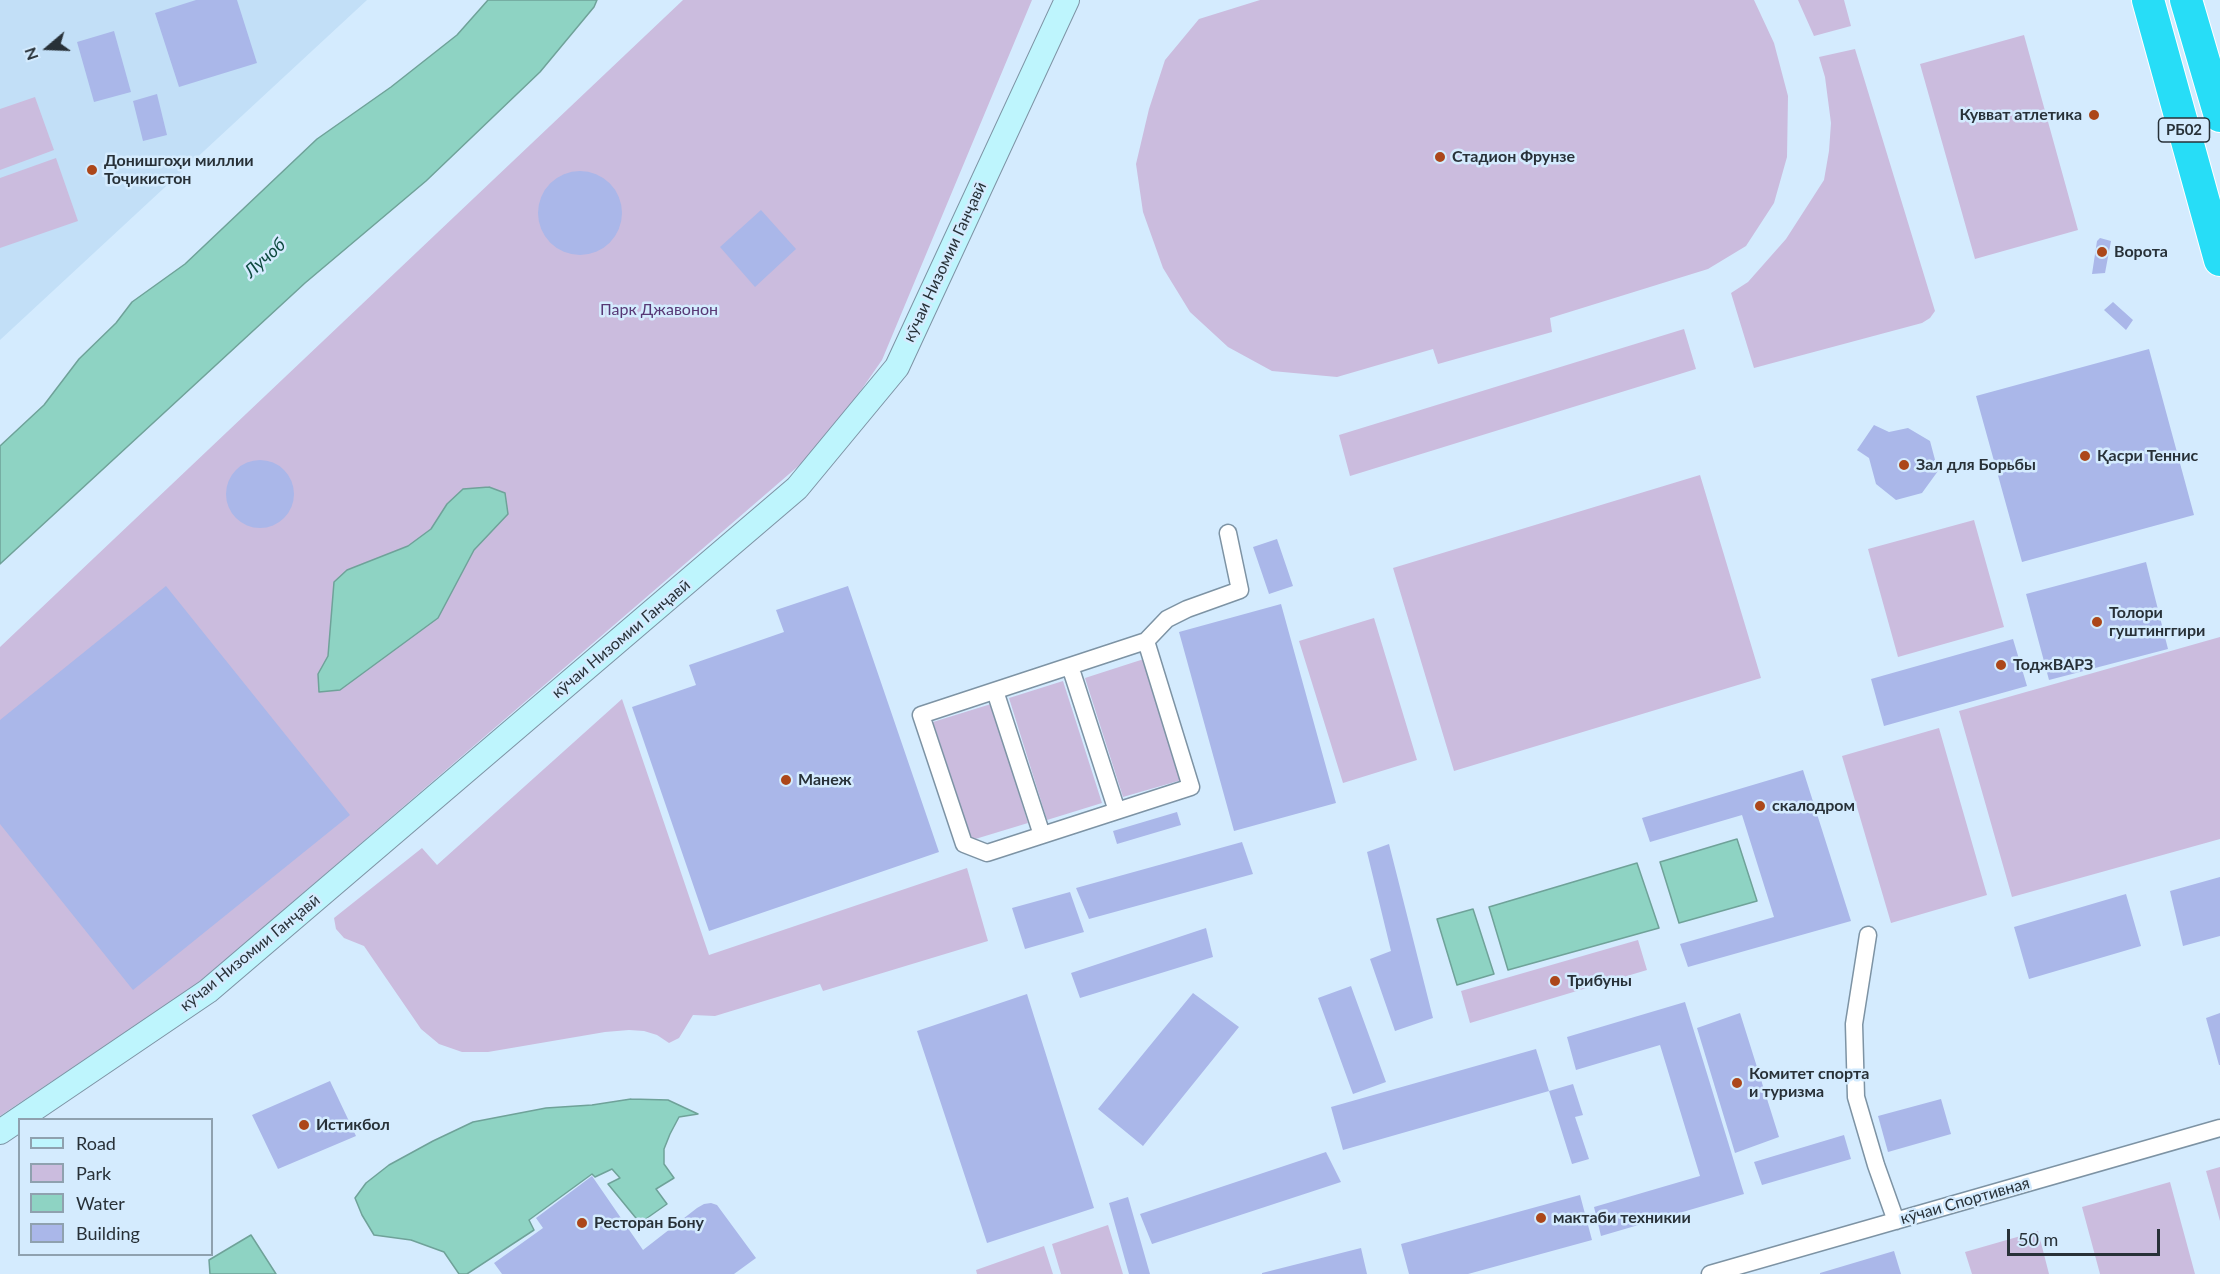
<!DOCTYPE html>
<html>
<head>
<meta charset="utf-8">
<style>
	body { margin:0 }
	#map { position:relative; width:2220px; height:1274px; overflow:hidden; background:#d4ebfe; font-family:Lato,sans-serif }
	canvas { display:block }
	.legend { position:absolute; left:18px; top:1118px; width:195px; height:138px; box-sizing:border-box; background:#d4ebfe; border:2px solid #8fa1af; margin:0; padding:8px 10px; list-style:none; font-size:18px; color:#283138 }
	.legend li { display:flex; align-items:center; gap:12px; height:30px }
	.legend b { width:30px; border:2px solid #8fa1af }
	.north { position:absolute; left:18px; top:18px; width:60px; height:60px; -webkit-text-stroke:4px #d4ebfe; paint-order:stroke; rotate:251deg; font-size:16px; font-weight:700; line-height:24px; text-align:center; color:#283138 }
	.north::after { content:''; display:block; margin:auto; width:21px; height:27px; background:#283138; clip-path:polygon(50% 0,100% 100%,50% 72%,0 100%) }
	.scale { position:absolute; left:2007px; top:1229px; width:153px; height:27px; box-sizing:border-box; border:3px solid #283138; border-top:0; padding-left:8px; font-size:18px; line-height:21px; white-space:nowrap; color:#283138; -webkit-text-stroke:4px #d4ebfe; paint-order:stroke }
</style>
</head>
<body>
<div id="map">
<canvas width="2220" height="1274"></canvas>
<ul class="legend">
<li><b style="height:8px;background:#bef5fd"></b>Road</li>
<li><b style="height:16px;background:#cbbcde"></b>Park</li>
<li><b style="height:16px;background:#8ed3c3"></b>Water</li>
<li><b style="height:16px;background:#aab7e9"></b>Building</li>
</ul>
<div class="north">N</div>
<div class="scale">50 m</div>
</div>
<script>
const context = document.querySelector('canvas').getContext('2d');
context.lineJoin = 'round';
function fillPath(path, color) {
  context.fillStyle = color;
  context.fill(path, 'evenodd');
}
function shape(rows) {
  const path = new Path2D();
  for (const r of rows) {
    if (r.length === 3) {
      path.moveTo(r[0] + r[2], r[1]);
      path.arc(r[0], r[1], r[2], 0, 2 * Math.PI);
      continue;
    }
    path.moveTo(r[0], r[1]);
    for (let i = 2; i < r.length; i += 2) path.lineTo(r[i], r[i + 1]);
  }
  return path;
}
function trace(path, color, width, dash) {
  context.strokeStyle = color;
  context.lineWidth = width;
  context.lineCap = dash ? 'butt' : 'round';
  context.setLineDash(dash || []);
  context.stroke(path);
}
function label(font, color, halo, rows, align = 'center') {
  context.font = font + ' Lato,sans-serif';
  context.lineWidth = 5;
  context.setLineDash([]);
  context.textBaseline = 'middle';
  context.strokeStyle = halo;
  context.fillStyle = color;
  for (const [text, x, y, turn = 0] of rows) {
    context.save();
    context.translate(x, y);
    context.rotate((+turn || 0) * Math.PI / 180);
    context.textAlign = isNaN(turn) ? turn : align;
    if (halo) context.strokeText(text, 0, 0);
    context.fillText(text, 0, 0);
    context.restore();
  }
}
fillPath(shape([
	[0,0,367,0,0,340]
]), '#c2dff7');
fillPath(shape([
	[683,0,1032,0,882,360,850,406,810,456,200,982,0,1116,0,647],
	[1260,0,1754,0,1774,43,1788,96,1787,157,1774,203,1746,246,1708,269,1550,318,1552,332,1438,364,1433,349,1337,377,1272,371,1228,347,1190,312,1163,268,1143,212,1136,164,1149,109,1165,60,1199,19],
	[1798,0,1844,0,1851,26,1814,36],
	[2024,35,2078,230,1975,259,1920,64],
	[1855,49,1935,311,1930,318,1922,323,1754,368,1731,293,1748,282,1786,239,1824,180,1829,151,1831,123,1825,77,1819,57],
	[35,97,54,150,0,170,0,109],
	[56,158,78,221,0,248,0,178],
	[1684,329,1696,369,1350,476,1339,435],
	[1700,475,1761,678,1454,771,1393,568],
	[1974,520,2004,627,1898,657,1868,549],
	[1374,618,1417,760,1343,783,1299,641],
	[2220,637,2220,839,2012,897,1959,711],
	[1147,658,1185,779,1123,797,1085,678],
	[1063,681,1102,803,1047,820,1009,698],
	[622,699,709,955,967,868,988,941,823,991,820,984,715,1016,693,1015,679,1038,669,1043,657,1035,644,1031,629,1030,605,1032,488,1052,462,1052,439,1044,421,1029,364,946,344,938,336,929,334,918,422,848,437,865],
	[991,704,1028,823,972,840,933,722],
	[1939,728,1987,895,1891,923,1842,756],
	[1638,940,1647,970,1470,1023,1461,991],
	[2220,1167,2220,1221,2206,1171],
	[2170,1182,2195,1274,2100,1274,2082,1207],
	[1108,1225,1123,1274,1061,1274,1052,1244],
	[2038,1231,2049,1274,1972,1274,1965,1252],
	[1044,1246,1053,1274,977,1274,976,1270]
]), '#cbbcde');
const water = shape([
	[488,0,597,0,594,7,540,72,426,181,305,283,0,564,0,446,44,405,79,359,116,323,132,302,185,264,317,139,391,87,457,35,488,0],
	[489,487,505,493,508,514,474,550,438,618,340,690,319,692,318,674,328,656,334,582,347,570,408,546,431,529,447,504,463,489,489,487],
	[1737,839,1757,901,1679,923,1660,862,1737,839],
	[1637,863,1659,928,1508,970,1489,907,1637,863],
	[1473,909,1494,974,1457,985,1437,919,1473,909],
	[631,1099,668,1100,698,1114,679,1117,670,1134,664,1149,664,1164,674,1178,656,1189,667,1204,640,1223,608,1184,620,1178,612,1169,595,1177,592,1174,529,1220,534,1230,467,1274,459,1274,444,1252,411,1240,374,1235,362,1215,355,1198,366,1183,389,1165,433,1141,473,1122,546,1108,592,1105,631,1099],
	[251,1235,276,1274,210,1274,209,1260,251,1235]
]);
fillPath(water, '#8ed3c3');
trace(water, '#6fa299', 1.5);
fillPath(shape([
	[196,0,237,0,257,63,179,87,155,13],
	[114,31,131,92,94,102,77,42],
	[157,94,167,135,143,141,133,101],
	[580,213,42],
	[761,210,796,249,755,287,720,247],
	[2100,238,2111,241,2105,273,2092,274,2097,241],
	[2113,302,2133,320,2126,330,2104,310],
	[2149,349,2194,515,2022,562,1976,396],
	[1874,425,1889,432,1908,428,1930,441,1938,471,1922,493,1896,500,1876,484,1869,458,1857,450],
	[260,494,34],
	[1277,539,1293,586,1269,594,1253,547],
	[2146,562,2168,649,2049,680,2026,594],
	[166,586,350,815,133,990,0,824,0,720],
	[848,586,939,852,709,931,632,707,696,685,689,665,784,632,776,610],
	[1281,604,1336,803,1234,831,1179,632],
	[2013,639,2027,686,1884,726,1871,679],
	[1803,770,1851,921,1688,967,1680,944,1774,917,1742,815,1650,842,1642,818],
	[1177,812,1181,825,1117,844,1113,831],
	[1242,842,1253,874,1089,919,1076,888],
	[1389,844,1433,1018,1395,1031,1370,959,1391,951,1367,852],
	[2220,877,2220,936,2183,946,2170,891],
	[1070,892,1084,932,1025,949,1012,908],
	[2126,894,2141,946,2029,979,2014,927],
	[1206,928,1213,957,1080,998,1071,973],
	[1351,986,1386,1082,1353,1094,1318,998],
	[1193,993,1239,1027,1143,1146,1098,1109],
	[1027,994,1094,1208,987,1243,917,1031],
	[1685,1002,1744,1194,1601,1236,1594,1207,1700,1176,1660,1045,1576,1070,1567,1037],
	[1740,1013,1779,1137,1735,1153,1697,1028],
	[2220,1013,2220,1065,2219,1065,2206,1018],
	[1536,1049,1549,1091,1343,1150,1331,1107],
	[330,1081,356,1136,278,1169,252,1115],
	[1573,1084,1583,1115,1575,1117,1589,1159,1572,1164,1549,1091],
	[1941,1099,1951,1134,1888,1152,1878,1116],
	[1844,1135,1851,1159,1762,1185,1754,1162],
	[1326,1152,1341,1182,1152,1244,1140,1214],
	[592,1176,643,1250,697,1208,704,1204,711,1203,717,1205,756,1258,734,1274,502,1274,494,1263,543,1228,536,1218],
	[1580,1195,1592,1240,1468,1274,1409,1274,1401,1244],
	[1128,1197,1150,1274,1129,1274,1109,1203],
	[1361,1248,1367,1274,1262,1274,1262,1273],
	[1894,1251,1901,1274,1820,1274,1820,1273]
]), '#aab7e9');
const street = shape([
	[1146,641,1191,787,987,853,964,844,921,715,1146,641,1167,619,1187,609,1240,590,1228,533],
	[1070,666,1117,811],
	[995,691,1042,835],
	[1868,935,1854,1024,1856,1097,1876,1165,1896,1221],
	[1710,1274,2220,1128]
]);
const secondary = shape([
	[0,1132,208,991,797,488,897,367,1067,0]
]);
const highway = shape([
	[2148,0,2220,260],
	[2186,0,2220,116]
]);
trace(street, '#7d93a4', 19);
trace(secondary, '#7d93a4', 26);
trace(highway, '#fff', 34);
trace(street, '#fff', 16);
trace(secondary, '#bef5fd', 24);
trace(highway, '#27ddf7', 32);
for (const [x, y, r, color] of [
	[2094,115,6,"#ac471a"],
	[1440,157,6,"#ac471a"],
	[92,170,6,"#ac471a"],
	[2102,252,6,"#ac471a"],
	[2085,456,6,"#ac471a"],
	[1904,465,6,"#ac471a"],
	[2097,622,6,"#ac471a"],
	[2001,665,6,"#ac471a"],
	[786,780,6,"#ac471a"],
	[1760,806,6,"#ac471a"],
	[1555,981,6,"#ac471a"],
	[1737,1083,6,"#ac471a"],
	[304,1125,6,"#ac471a"],
	[1541,1218,6,"#ac471a"],
	[582,1223,6,"#ac471a"]
]) {
  const dot = new Path2D();
  dot.arc(x, y, r, 0, 2 * Math.PI);
  context.fillStyle = color;
  context.fill(dot);
  trace(dot, '#d4ebfe', 2);
}
for (const [x, y, w] of [
	[2184,130,51]
]) {
  const box = new Path2D();
  box.roundRect(x - w / 2, y - 12, w, 24, 4.5);
  context.fillStyle = '#d4ebfe';
  context.fill(box);
  trace(box, '#283138', 1.5);
}
label('bold 15px', '#283138', null, [
	["РБ02",2184,130]
]);
label('bold 16px', '#283138', '#d4ebfe', [
	["Кувват атлетика",2082,115,"right"],
	["Стадион Фрунзе",1452,157],
	["Донишгоҳи миллии",104,161],
	["Тоҷикистон",104,179],
	["Ворота",2114,252],
	["Қасри Теннис",2097,456],
	["Зал для Борьбы",1916,465],
	["Толори",2109,613],
	["гуштинггири",2109,631],
	["ТоджВАРЗ",2013,665],
	["Манеж",798,780],
	["скалодром",1772,806],
	["Трибуны",1567,981],
	["Комитет спорта",1749,1074],
	["и туризма",1749,1092],
	["Истикбол",316,1125],
	["мактаби техникии",1553,1218],
	["Ресторан Бону",594,1223]
], 'left');
label('16px', '#283138', '#d4ebfe', [
	["кӯчаи Низомии Ганҷавӣ",945,262,-65],
	["кӯчаи Низомии Ганҷавӣ",621,639,-40],
	["кӯчаи Низомии Ганҷавӣ",250,953,-39],
	["кӯчаи Спортивная",1965,1201,-16]
]);
label('16px', '#573875', '#d4ebfe', [
	["Парк Джавонон",659,310]
]);
label('italic 18px', '#0e4a3f', '#d4ebfe', [
	["Лучоб",265,258,-42]
]);
</script>
</body>
</html>
